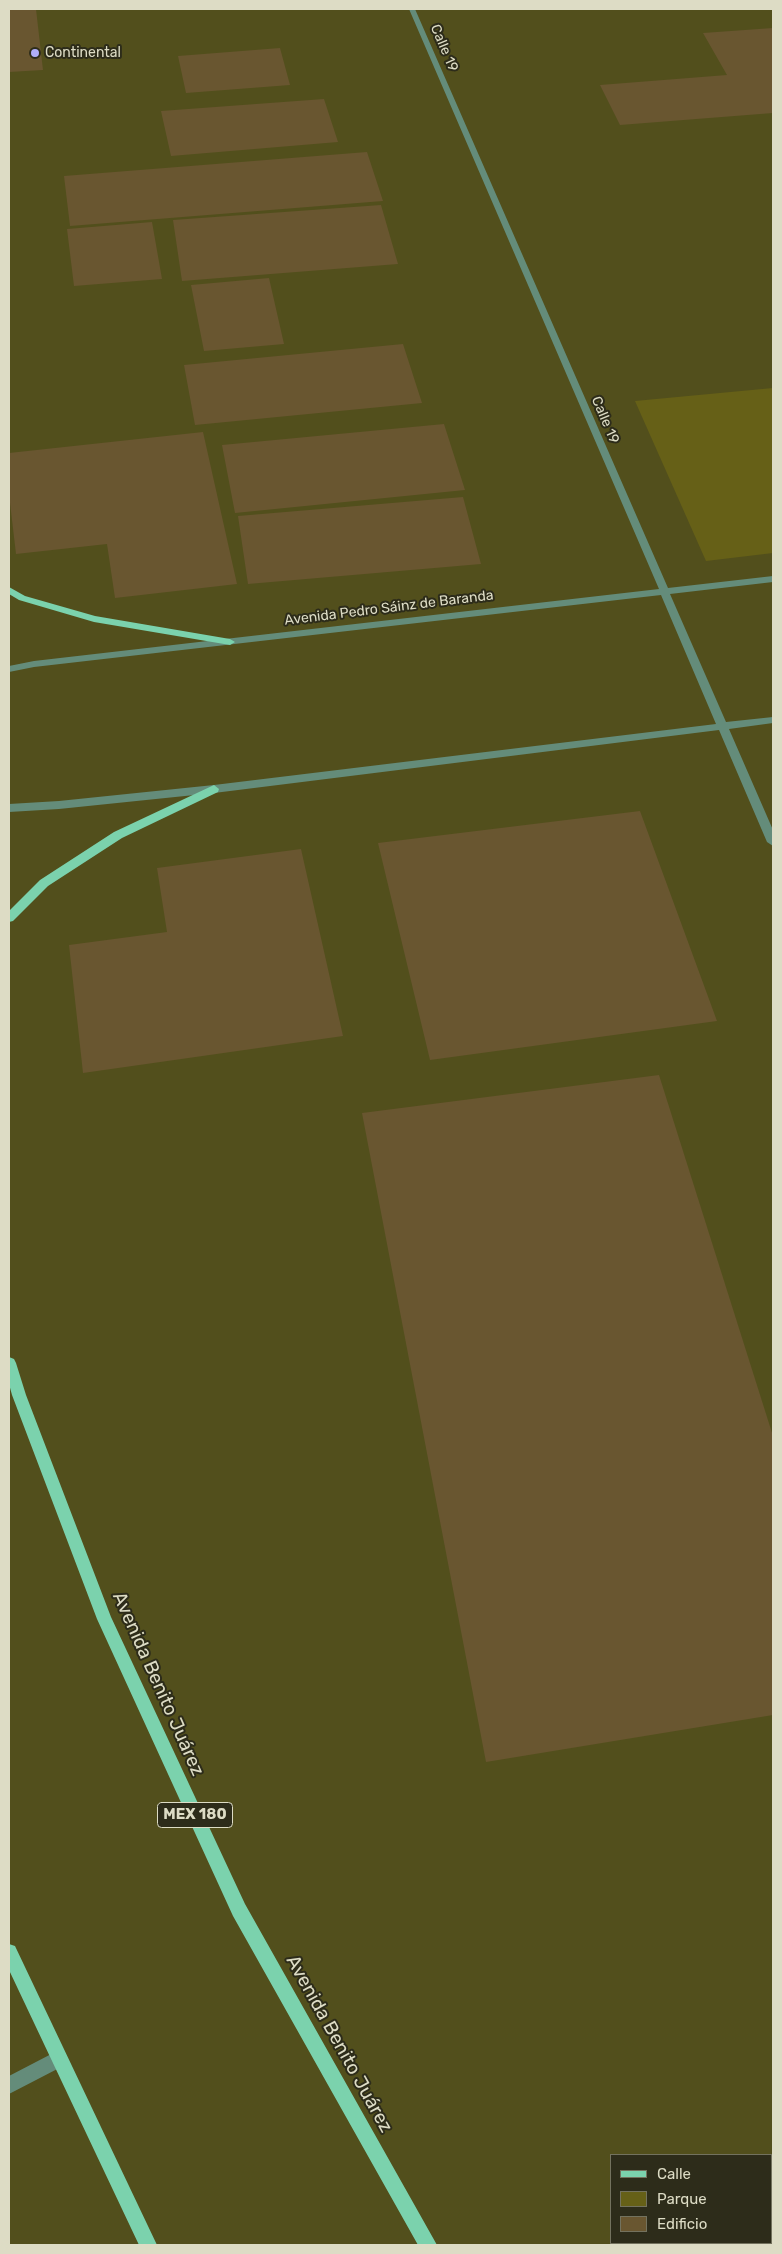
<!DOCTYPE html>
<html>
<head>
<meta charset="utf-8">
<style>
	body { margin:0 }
	#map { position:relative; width:782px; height:2254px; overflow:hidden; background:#49461d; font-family:Rubik,sans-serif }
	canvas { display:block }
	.frame { position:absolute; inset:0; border:10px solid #dddcc5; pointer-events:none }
	.legend { position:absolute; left:610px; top:2154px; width:162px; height:90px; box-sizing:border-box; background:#2d2c1a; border:1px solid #73725e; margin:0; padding:6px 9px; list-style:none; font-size:15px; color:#dddcc5 }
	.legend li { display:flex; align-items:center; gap:10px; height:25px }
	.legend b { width:25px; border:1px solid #73725e }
</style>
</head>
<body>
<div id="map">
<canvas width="782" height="2254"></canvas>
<div class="frame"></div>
<ul class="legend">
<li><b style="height:6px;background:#7bd2ad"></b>Calle</li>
<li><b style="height:14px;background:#666017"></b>Parque</li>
<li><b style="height:14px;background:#695630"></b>Edificio</li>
</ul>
</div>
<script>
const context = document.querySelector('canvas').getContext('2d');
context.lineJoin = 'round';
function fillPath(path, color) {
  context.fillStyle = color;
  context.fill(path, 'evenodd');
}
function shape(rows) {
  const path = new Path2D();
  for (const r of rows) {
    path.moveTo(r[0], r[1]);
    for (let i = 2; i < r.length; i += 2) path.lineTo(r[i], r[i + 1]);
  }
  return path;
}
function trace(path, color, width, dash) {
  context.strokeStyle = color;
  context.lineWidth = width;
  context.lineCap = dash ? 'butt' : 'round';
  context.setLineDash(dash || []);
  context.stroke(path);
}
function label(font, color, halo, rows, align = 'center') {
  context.font = font + ' Rubik,sans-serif';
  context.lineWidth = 4;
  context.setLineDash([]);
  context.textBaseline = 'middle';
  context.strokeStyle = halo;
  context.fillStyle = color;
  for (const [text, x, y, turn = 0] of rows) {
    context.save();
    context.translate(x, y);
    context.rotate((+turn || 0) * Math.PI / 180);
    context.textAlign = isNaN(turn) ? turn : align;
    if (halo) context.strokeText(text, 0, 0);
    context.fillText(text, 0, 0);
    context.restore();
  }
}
fillPath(shape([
	[9,9,773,9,773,2245,9,2245],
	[611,2155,771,2155,771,2243,611,2243]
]), '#524f1c');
fillPath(shape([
	[773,388,773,553,706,561,635,401]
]), '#666017');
fillPath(shape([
	[9,9,36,9,43,70,9,72],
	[773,28,773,113,620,125,600,85,727,75,703,33],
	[280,48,290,85,186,93,178,56],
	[324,99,338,142,171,156,161,111],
	[367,152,383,201,70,226,64,176],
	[381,205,398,264,182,281,173,220],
	[152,222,162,279,74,286,67,229],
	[269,278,284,344,204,351,191,285],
	[403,344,422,403,195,425,184,365],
	[444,424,465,490,235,513,222,445],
	[203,432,237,584,115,598,107,544,16,554,10,503,9,503,9,453],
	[463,497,481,564,248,584,238,516],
	[640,811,717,1021,430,1060,378,843],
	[301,849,343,1036,83,1073,69,945,167,932,157,868],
	[659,1075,773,1436,773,1715,486,1762,362,1113]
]), '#695630');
fillPath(shape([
	[409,9,415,9,668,588,773,576,773,582,670,594,726,722,773,717,773,723,729,729,773,830,773,846,767,842,719,730,214,793,59,809,9,812,9,804,59,801,214,785,716,724,661,595,34,667,9,672,9,666,34,661,659,589,409,9],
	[59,2050,65,2053,68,2059,65,2065,9,2094,9,2076,59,2050]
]), '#648c7a');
fillPath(shape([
	[9,587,25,596,95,616,230,639,235,642,230,645,94,622,19,600,9,594,9,587],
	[214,785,219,789,218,792,122,838,48,886,13,921,9,922,9,911,40,880,114,832,214,785],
	[9,1357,14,1359,16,1363,26,1395,111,1617,245,1904,437,2245,418,2245,233,1916,97,1619,12,1395,9,1384,9,1357],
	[9,1944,15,1946,157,2245,139,2245,9,1970,9,1944]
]), '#7bd2ad');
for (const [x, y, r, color] of [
	[35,53,5,"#b0aefa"]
]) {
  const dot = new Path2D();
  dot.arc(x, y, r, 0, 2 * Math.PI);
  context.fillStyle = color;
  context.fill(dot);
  trace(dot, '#2d2c1a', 2);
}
label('14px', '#dddcc5', '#2d2c1a', [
	["Calle 19",444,48,67],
	["Calle 19",605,420,67],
	["Avenida Pedro Sáinz de Baranda",389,608,-7]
]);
label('14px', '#dddcc5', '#2d2c1a', [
	["Continental",45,53]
], 'left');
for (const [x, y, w] of [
	[195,1815,75]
]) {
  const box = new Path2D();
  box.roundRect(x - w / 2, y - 12.5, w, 25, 4);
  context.fillStyle = '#2d2c1a';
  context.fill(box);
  trace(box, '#dddcc5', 1);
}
label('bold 15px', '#dddcc5', null, [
	["MEX 180",195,1815]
]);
label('19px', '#dddcc5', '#2d2c1a', [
	["Avenida Benito Juárez",158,1684,66],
	["Avenida Benito Juárez",339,2044,61]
]);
</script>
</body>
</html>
